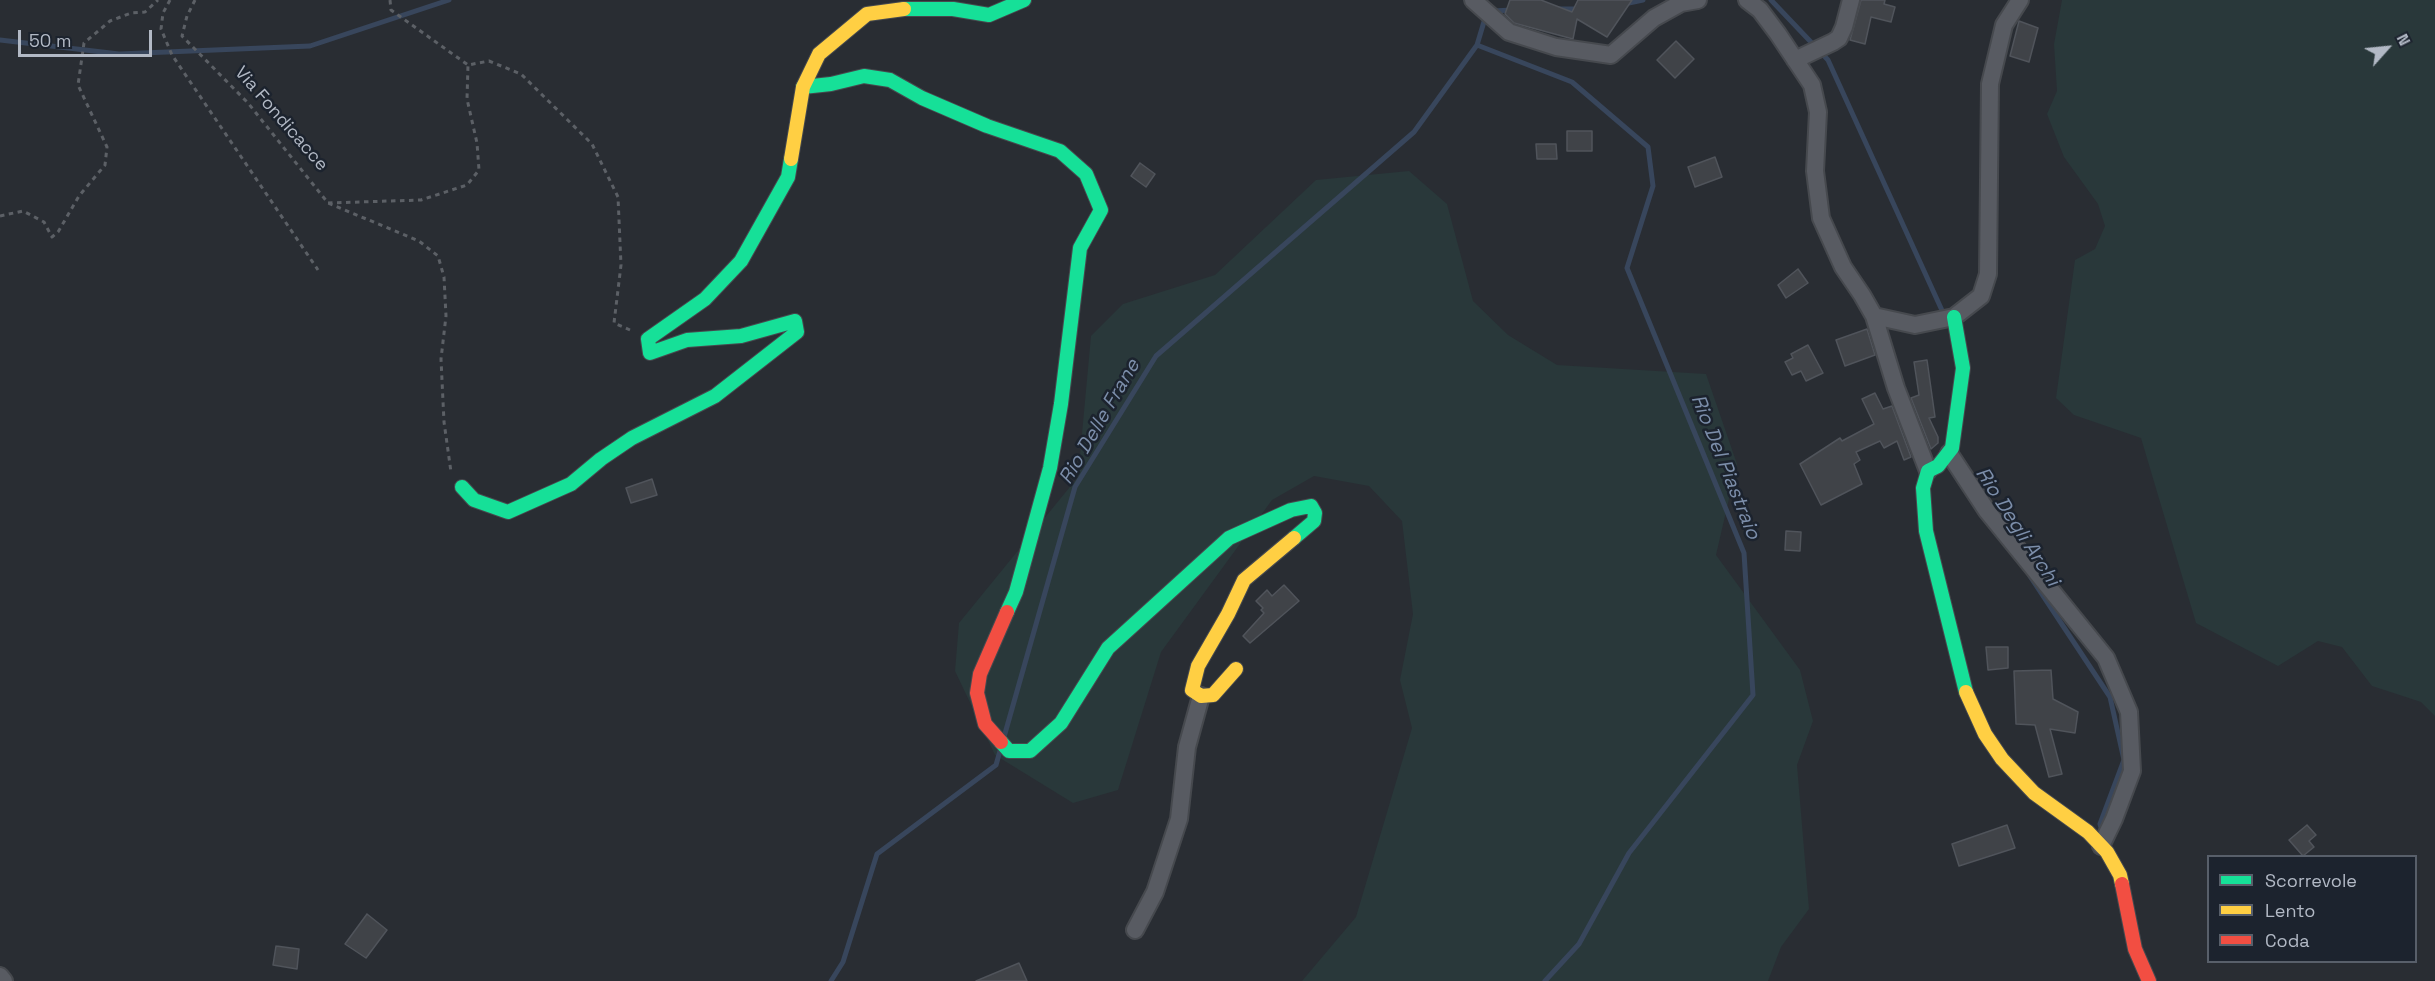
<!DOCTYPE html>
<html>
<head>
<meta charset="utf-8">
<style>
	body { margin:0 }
	#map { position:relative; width:2435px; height:981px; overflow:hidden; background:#292d33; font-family:"Space Grotesk",sans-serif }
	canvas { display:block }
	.legend { position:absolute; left:2207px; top:855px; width:210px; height:108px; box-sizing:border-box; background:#1c232e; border:2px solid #585f6a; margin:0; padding:8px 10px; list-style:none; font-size:18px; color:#b2b9c5 }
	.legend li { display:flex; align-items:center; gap:12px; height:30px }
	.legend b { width:30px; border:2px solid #585f6a }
	.north { position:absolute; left:2357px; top:18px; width:60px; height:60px; -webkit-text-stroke:4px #1c232e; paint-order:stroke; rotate:63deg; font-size:16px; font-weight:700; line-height:24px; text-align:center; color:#b2b9c5 }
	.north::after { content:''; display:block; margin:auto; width:21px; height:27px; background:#b2b9c5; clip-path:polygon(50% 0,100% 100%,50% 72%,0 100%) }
	.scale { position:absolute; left:18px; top:30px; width:134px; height:27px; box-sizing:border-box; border:3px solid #b2b9c5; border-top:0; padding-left:8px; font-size:18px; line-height:21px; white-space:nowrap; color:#b2b9c5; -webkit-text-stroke:4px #1c232e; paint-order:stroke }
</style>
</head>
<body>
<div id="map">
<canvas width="2435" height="981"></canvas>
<ul class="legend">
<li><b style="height:8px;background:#16e098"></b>Scorrevole</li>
<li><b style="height:8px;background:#ffcf43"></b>Lento</li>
<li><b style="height:8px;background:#f24e42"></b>Coda</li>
</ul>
<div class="north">N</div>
<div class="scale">50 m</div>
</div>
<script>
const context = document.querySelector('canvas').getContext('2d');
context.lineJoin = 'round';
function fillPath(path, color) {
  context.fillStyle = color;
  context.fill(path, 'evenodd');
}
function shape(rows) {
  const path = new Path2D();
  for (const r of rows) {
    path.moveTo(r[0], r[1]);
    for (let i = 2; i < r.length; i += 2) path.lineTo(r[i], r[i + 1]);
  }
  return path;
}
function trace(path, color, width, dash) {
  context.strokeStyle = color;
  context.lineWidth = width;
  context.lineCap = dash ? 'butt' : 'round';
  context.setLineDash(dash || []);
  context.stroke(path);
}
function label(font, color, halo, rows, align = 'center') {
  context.font = font + ' "Space Grotesk",sans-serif';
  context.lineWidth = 5;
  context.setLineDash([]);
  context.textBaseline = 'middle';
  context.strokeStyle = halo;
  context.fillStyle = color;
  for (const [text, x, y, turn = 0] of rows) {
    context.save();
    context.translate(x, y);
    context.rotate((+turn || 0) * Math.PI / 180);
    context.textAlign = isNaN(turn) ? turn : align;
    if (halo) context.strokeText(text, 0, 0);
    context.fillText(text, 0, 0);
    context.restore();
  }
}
fillPath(shape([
	[2062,0,2435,0,2435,716,2421,702,2372,686,2342,647,2318,641,2278,666,2196,623,2141,438,2074,415,2056,398,2075,260,2095,249,2105,226,2098,204,2064,157,2047,114,2057,91,2054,44],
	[1409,171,1447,204,1473,301,1508,335,1557,365,1706,374,1737,464,1716,555,1800,670,1813,721,1797,765,1809,909,1781,947,1768,981,1302,981,1356,917,1412,728,1400,680,1413,614,1402,521,1369,486,1314,476,1272,500,1161,652,1118,790,1073,803,995,755,955,671,959,623,1078,477,1091,336,1123,304,1215,275,1316,180]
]), '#29383a');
trace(shape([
	[1771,0,1828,60,1945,317],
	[1624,4,1643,0],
	[1558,9,1579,9],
	[1492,11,1513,10],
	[0,40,119,54,310,46,449,0],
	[1477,45,1572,82,1648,147,1653,186,1627,268,1744,553,1753,695,1629,853,1579,944,1545,981],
	[2030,576,2110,697,2124,760,2100,824,2103,834],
	[1004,737,1075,487,1156,356,1414,132,1477,45,1486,15],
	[831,981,843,962,877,854,996,765,1000,751]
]), '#38465c', 5);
const building = shape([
	[1510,0,1541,0,1572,12,1578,0,1632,0,1607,37,1577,19,1573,39,1514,23,1505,14,1510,0],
	[1861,0,1885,0,1884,4,1895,7,1891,22,1871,17,1865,44,1850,40,1861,0],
	[2019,21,2038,28,2029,62,2010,56,2019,21],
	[1676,41,1694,59,1675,78,1657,60,1676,41],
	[1567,131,1592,131,1592,151,1567,151,1567,131],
	[1536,144,1556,144,1557,159,1537,159,1536,144],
	[1715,157,1722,177,1695,187,1688,167,1715,157],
	[1140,163,1155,174,1146,187,1131,176,1140,163],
	[1798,269,1808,283,1786,298,1778,285,1798,269],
	[1867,329,1875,355,1845,366,1836,340,1867,329],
	[1808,345,1823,373,1806,381,1801,371,1792,375,1785,362,1793,358,1791,354,1808,345],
	[1927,360,1935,417,1929,418,1938,437,1938,443,1931,449,1911,398,1919,395,1914,362,1927,360],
	[1875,393,1883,409,1892,406,1911,457,1904,460,1897,441,1884,448,1880,441,1856,452,1860,460,1854,464,1862,484,1821,505,1800,464,1840,438,1842,441,1874,424,1862,399,1875,393],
	[652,479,657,495,631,503,626,488,652,479],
	[1786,531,1801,532,1800,551,1785,550,1786,531],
	[1284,585,1299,601,1250,643,1243,636,1264,613,1261,610,1263,608,1256,601,1267,590,1272,596,1284,585],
	[1986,647,2008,647,2008,668,1988,670,1986,647],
	[2051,670,2053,699,2078,712,2075,733,2050,729,2062,774,2049,777,2035,725,2016,724,2014,671,2051,670],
	[2007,825,2015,848,1959,866,1952,844,2007,825],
	[2307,825,2316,835,2309,841,2314,847,2303,856,2289,840,2307,825],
	[367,914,387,930,366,958,345,944,367,914],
	[276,946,299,949,297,969,273,965,276,946],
	[1019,963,1027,981,976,981,1019,963]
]);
fillPath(building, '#404348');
trace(building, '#50545b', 1.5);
const street = shape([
	[1473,0,1509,32,1556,47,1611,55,1654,18,1681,3,1698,0],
	[1747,0,1760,10,1778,34,1812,85,1818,112,1815,171,1821,218,1843,267,1862,295,1874,316,1896,388,1928,471],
	[1795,60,1833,42,1839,38,1844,27,1851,0],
	[1874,316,1915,325,1954,317,1981,296,1988,274,1990,84,2004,25,2020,0],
	[1949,453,1987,511,2106,658,2129,712,2132,771,2114,819,2101,846],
	[1135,930,1155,892,1179,819,1187,747,1201,696],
	[0,976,4,981]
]);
const fast = shape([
	[904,9,953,9,989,15,1024,0],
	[803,87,831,84,864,76,890,80,922,98,987,126,1060,151,1086,174,1101,210,1080,248,1061,404,1050,468,1016,592,1007,612],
	[1954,317,1963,368,1952,448,1938,466,1928,471,1923,488,1926,531,1966,692],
	[462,487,474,500,508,512,571,484,601,459,632,438,715,396,797,332,795,321,741,336,687,340,650,353,648,339,705,299,741,261,788,177,791,159],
	[1001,742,1009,751,1030,751,1061,723,1108,648,1229,538,1291,510,1311,506,1315,513,1314,521,1294,538]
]);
const slow = shape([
	[791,159,803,87,819,54,867,14,904,9],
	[1236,669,1213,695,1201,696,1192,690,1198,666,1228,614,1244,580,1294,538],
	[1966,692,1985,734,2002,759,2034,793,2088,832,2107,852,2120,875,2122,884]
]);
const jam = shape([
	[1001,742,985,724,977,693,980,674,1007,612],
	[2122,884,2135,949,2149,981]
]);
trace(street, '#46494e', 20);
trace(fast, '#46494e', 16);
trace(slow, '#46494e', 16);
trace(jam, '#46494e', 16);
trace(shape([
	[170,0,163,13,161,29,172,55,318,270],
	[195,0,187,16,182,36,248,103,328,203,419,241,438,256,444,277,446,316,441,359,444,422,451,472],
	[390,0,391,10,468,65],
	[328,203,421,200,467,185,479,170,477,143,467,99,468,65,489,61,521,74,592,144,618,197,621,265,614,323,630,330],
	[0,216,23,211,44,222,52,237,58,232,79,196,105,165,107,147,78,85,84,43,110,21,131,13,145,12,158,0]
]), '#5c6066', 3, [4.5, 4.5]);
trace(street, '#585b62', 16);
trace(fast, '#16e098', 14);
trace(slow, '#ffcf43', 14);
trace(jam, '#f24e42', 14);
label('18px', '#b2b9c5', '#1c232e', [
	["Via Fondicacce",281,119,49]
]);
label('italic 20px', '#7c8eaa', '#1c232e', [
	["Rio Delle Frane",1100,422,-60],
	["Rio Del Piastraio",1725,467,68],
	["Rio Degli Archi",2017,527,57]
]);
</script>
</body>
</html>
